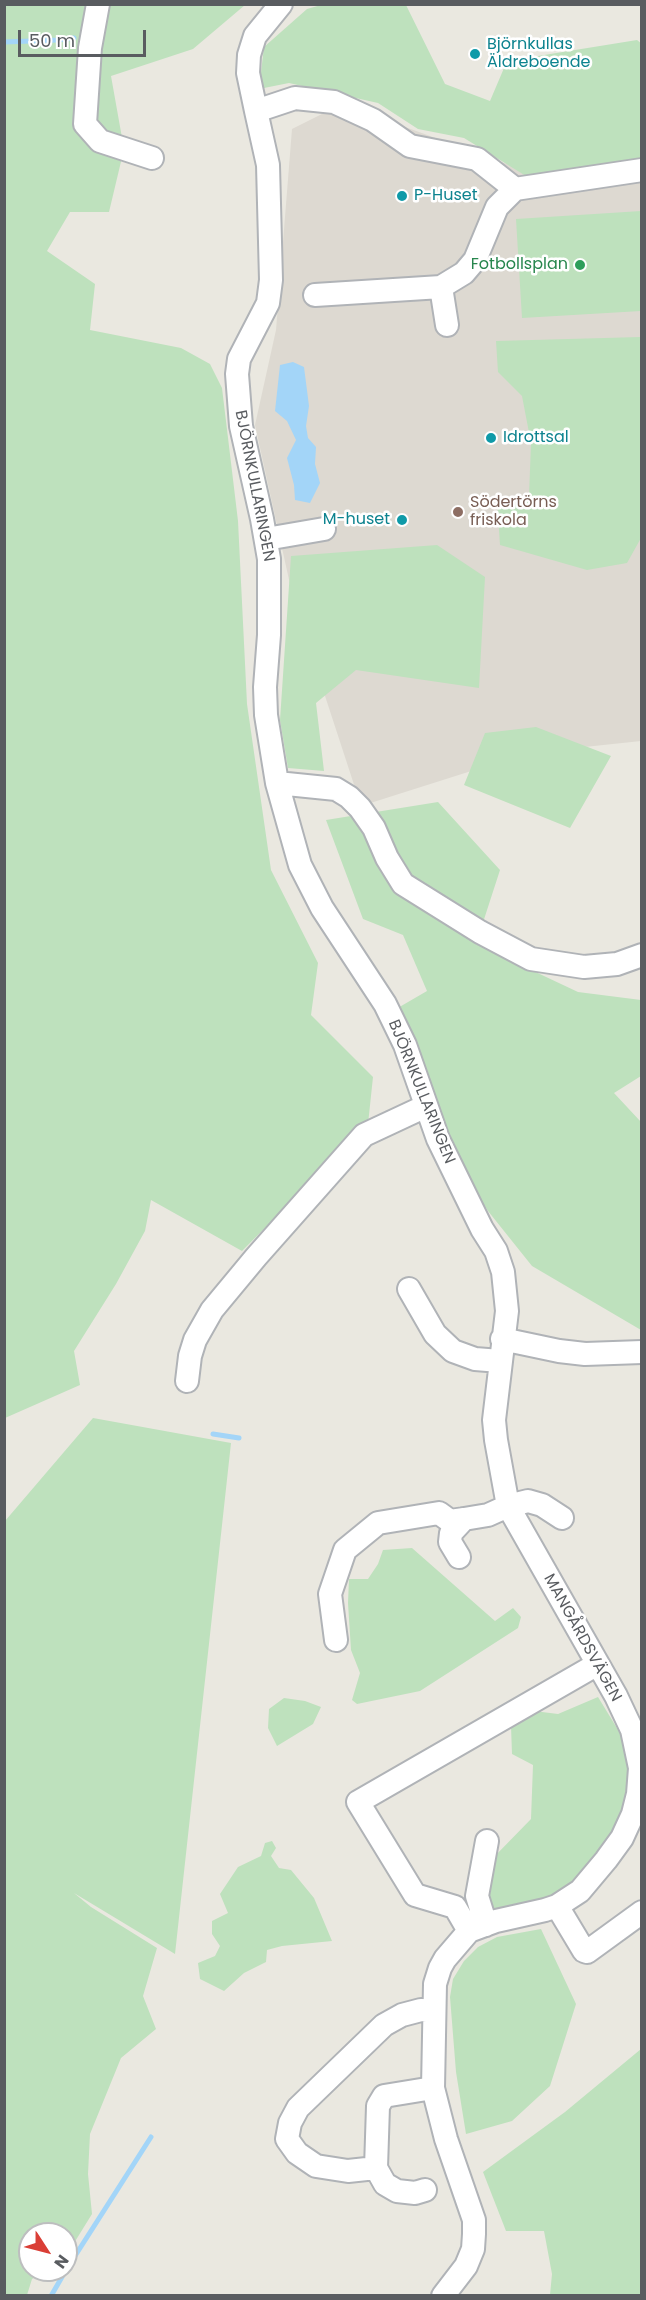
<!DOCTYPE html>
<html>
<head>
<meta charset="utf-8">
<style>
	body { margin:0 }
	#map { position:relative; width:646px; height:2300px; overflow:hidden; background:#eae8e0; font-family:Poppins,sans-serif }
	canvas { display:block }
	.frame { position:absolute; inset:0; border:6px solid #595c60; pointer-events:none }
	.north { position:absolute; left:18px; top:2222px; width:60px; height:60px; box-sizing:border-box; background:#fff; border:2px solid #bdbebf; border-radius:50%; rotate:126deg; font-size:16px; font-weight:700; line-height:24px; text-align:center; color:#595c60 }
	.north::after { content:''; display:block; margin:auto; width:21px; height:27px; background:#da3e36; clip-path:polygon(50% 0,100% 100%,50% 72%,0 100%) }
	.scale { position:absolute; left:18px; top:30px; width:128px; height:27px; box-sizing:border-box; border:3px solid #595c60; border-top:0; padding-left:8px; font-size:18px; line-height:21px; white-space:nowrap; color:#595c60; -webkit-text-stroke:4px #fff; paint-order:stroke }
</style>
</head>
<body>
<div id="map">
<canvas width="646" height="2300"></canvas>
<div class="frame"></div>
<div class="north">N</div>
<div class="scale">50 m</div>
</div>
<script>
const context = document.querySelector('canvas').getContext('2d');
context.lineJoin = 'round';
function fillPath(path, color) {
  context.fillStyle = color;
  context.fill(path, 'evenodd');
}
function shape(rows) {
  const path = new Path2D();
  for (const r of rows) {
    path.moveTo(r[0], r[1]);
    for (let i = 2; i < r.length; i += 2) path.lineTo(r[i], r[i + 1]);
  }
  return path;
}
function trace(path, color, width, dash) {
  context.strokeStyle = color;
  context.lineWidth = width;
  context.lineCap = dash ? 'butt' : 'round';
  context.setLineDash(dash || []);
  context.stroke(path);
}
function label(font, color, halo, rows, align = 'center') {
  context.font = font + ' Poppins,sans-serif';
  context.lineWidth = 5;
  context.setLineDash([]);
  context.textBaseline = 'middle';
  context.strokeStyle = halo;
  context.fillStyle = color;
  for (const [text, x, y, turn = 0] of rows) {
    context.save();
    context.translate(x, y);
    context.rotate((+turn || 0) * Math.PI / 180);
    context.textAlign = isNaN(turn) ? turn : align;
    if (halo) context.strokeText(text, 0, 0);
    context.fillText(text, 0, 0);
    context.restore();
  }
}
fillPath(shape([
	[342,104,529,172,641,139,641,741,528,753,361,806,293,598,255,425,276,330,292,129]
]), '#ddd9d1');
fillPath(shape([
	[5,5,245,5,193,49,111,76,124,149,109,212,70,212,47,251,95,284,90,330,181,348,210,364,222,388,238,521,247,704,271,870,318,963,311,1015,373,1077,368,1124,242,1251,151,1200,145,1231,116,1284,74,1351,80,1385,5,1418],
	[321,5,406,5,445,84,490,101,507,61,637,40,642,44,641,159,526,176,464,138,418,129,378,103,289,83,259,89,264,47,307,9],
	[641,211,641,311,522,318,516,219],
	[640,337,641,538,627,563,587,570,500,545,497,499,529,496,531,443,522,396,498,372,496,341],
	[437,545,485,577,479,688,356,670,316,703,324,771,288,768,280,720,291,556],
	[536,727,611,756,570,828,464,785,485,733],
	[438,802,500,870,476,944,578,992,641,1000,641,1076,614,1093,641,1122,641,1330,532,1266,488,1211,448,1148,396,1009,427,991,403,935,363,919,326,820],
	[93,1418,231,1443,175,1954,74,1893,91,1907,157,1948,143,1996,156,2029,121,2058,90,2134,88,2174,92,2214,66,2256,66,2234,30,2234,30,2270,48,2270,32,2279,27,2295,5,2295,5,1521],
	[412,1548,495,1621,513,1608,521,1617,518,1628,420,1691,357,1704,352,1700,360,1673,351,1650,348,1603,349,1579,368,1579,378,1564,383,1550],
	[598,1697,620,1733,631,1775,621,1820,603,1847,567,1889,530,1905,489,1911,492,1859,531,1819,533,1765,512,1754,511,1726,534,1711,558,1714],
	[284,1698,305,1701,321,1707,313,1724,277,1746,268,1728,269,1709],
	[272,1841,276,1848,271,1856,279,1868,291,1870,314,1898,332,1941,282,1946,267,1950,266,1962,244,1973,224,1991,200,1979,198,1963,215,1956,220,1946,212,1934,212,1921,228,1913,220,1894,238,1867,261,1856,265,1843],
	[541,1929,576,2004,550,2086,512,2121,466,2134,456,2072,450,1997,453,1979,464,1961,478,1947,497,1937],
	[641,2049,641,2295,550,2295,552,2274,544,2231,506,2231,483,2172,565,2112]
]), '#bee1bd');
fillPath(shape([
	[293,362,304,367,309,406,306,426,308,438,316,447,315,464,320,483,310,503,295,500,294,485,287,458,296,440,287,421,275,411,280,365]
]), '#a3d5f8');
trace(shape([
	[4,42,58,40,74,38],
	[213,1434,239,1438],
	[66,2270,151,2137],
	[51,2296,66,2270]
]), '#a3d5f8', 5);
const minor = shape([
	[98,4,90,48,85,124,100,141,152,158],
	[256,111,248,73,249,55,255,36,281,4],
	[441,287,447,325],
	[315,295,441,287,464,273,475,260,497,207,515,189],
	[266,539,324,529],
	[277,783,336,789,349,797,360,808,374,828,387,858,403,884,480,932,531,959,584,967,617,964,642,955],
	[409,1289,435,1334,453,1351,475,1359,500,1361],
	[502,1339,559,1351,585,1354,642,1352],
	[187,1381,190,1356,195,1340,212,1310,256,1257,364,1135,426,1106],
	[459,1557,450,1542,451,1533,464,1519],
	[336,1640,330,1594,345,1550,378,1523,439,1513,450,1521,464,1519,488,1515,508,1506,528,1501,542,1505,562,1518],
	[557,1906,584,1951,587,1952,642,1912],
	[486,1925,477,1896,487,1841],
	[469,1931,455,1907,415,1895,358,1802,596,1665],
	[433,2088,384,2096,378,2106,376,2168,348,2171,316,2166,297,2153,287,2139,290,2123,298,2108,384,2025,402,2015,421,2010,433,2011],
	[376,2168,385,2184,397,2191,415,2193,425,2190],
	[443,2296,466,2266,473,2249,474,2234,474,2220,446,2139,433,2088,435,1984,440,1968,445,1959,469,1931,496,1921,545,1910,557,1906,580,1891,606,1860,622,1838,633,1814,638,1794,640,1768,632,1730,616,1696,508,1506,496,1440,494,1420,507,1311,503,1272,496,1251,482,1229,438,1139,405,1045,385,1004,322,908,300,865,277,783,266,715,265,687,269,635,269,559,262,519,241,426,237,374,239,359,268,303,271,280,268,165,256,111,295,98,334,102,373,120,410,146,477,159,515,189,642,170]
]);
trace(minor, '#b0b3b7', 26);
trace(minor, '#fff', 22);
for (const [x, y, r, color] of [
	[475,54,6,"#0f9aa8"],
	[402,196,6,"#0f9aa8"],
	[580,265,6,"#2e9e5b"],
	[491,438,6,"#0f9aa8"],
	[458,512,6,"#8d6e63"],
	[402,520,6,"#0f9aa8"]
]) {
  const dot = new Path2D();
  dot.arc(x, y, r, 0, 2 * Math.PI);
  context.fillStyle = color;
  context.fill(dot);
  trace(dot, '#fff', 2);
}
label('16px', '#0d838f', '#fff', [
	["Björnkullas",487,45],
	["Äldreboende",487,63],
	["P-Huset",414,196],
	["Idrottsal",503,438],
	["M-huset",390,520,"right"]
], 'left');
label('16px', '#27864d', '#fff', [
	["Fotbollsplan",568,265]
], 'right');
label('16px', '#595c60', '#fff', [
	["BJÖRNKULLARINGEN",254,486,79],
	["BJÖRNKULLARINGEN",421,1092,68],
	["MANGÅRDSVÄGEN",582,1638,61]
]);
label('16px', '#785e54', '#fff', [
	["Södertörns",470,503],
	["friskola",470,521]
], 'left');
</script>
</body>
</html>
